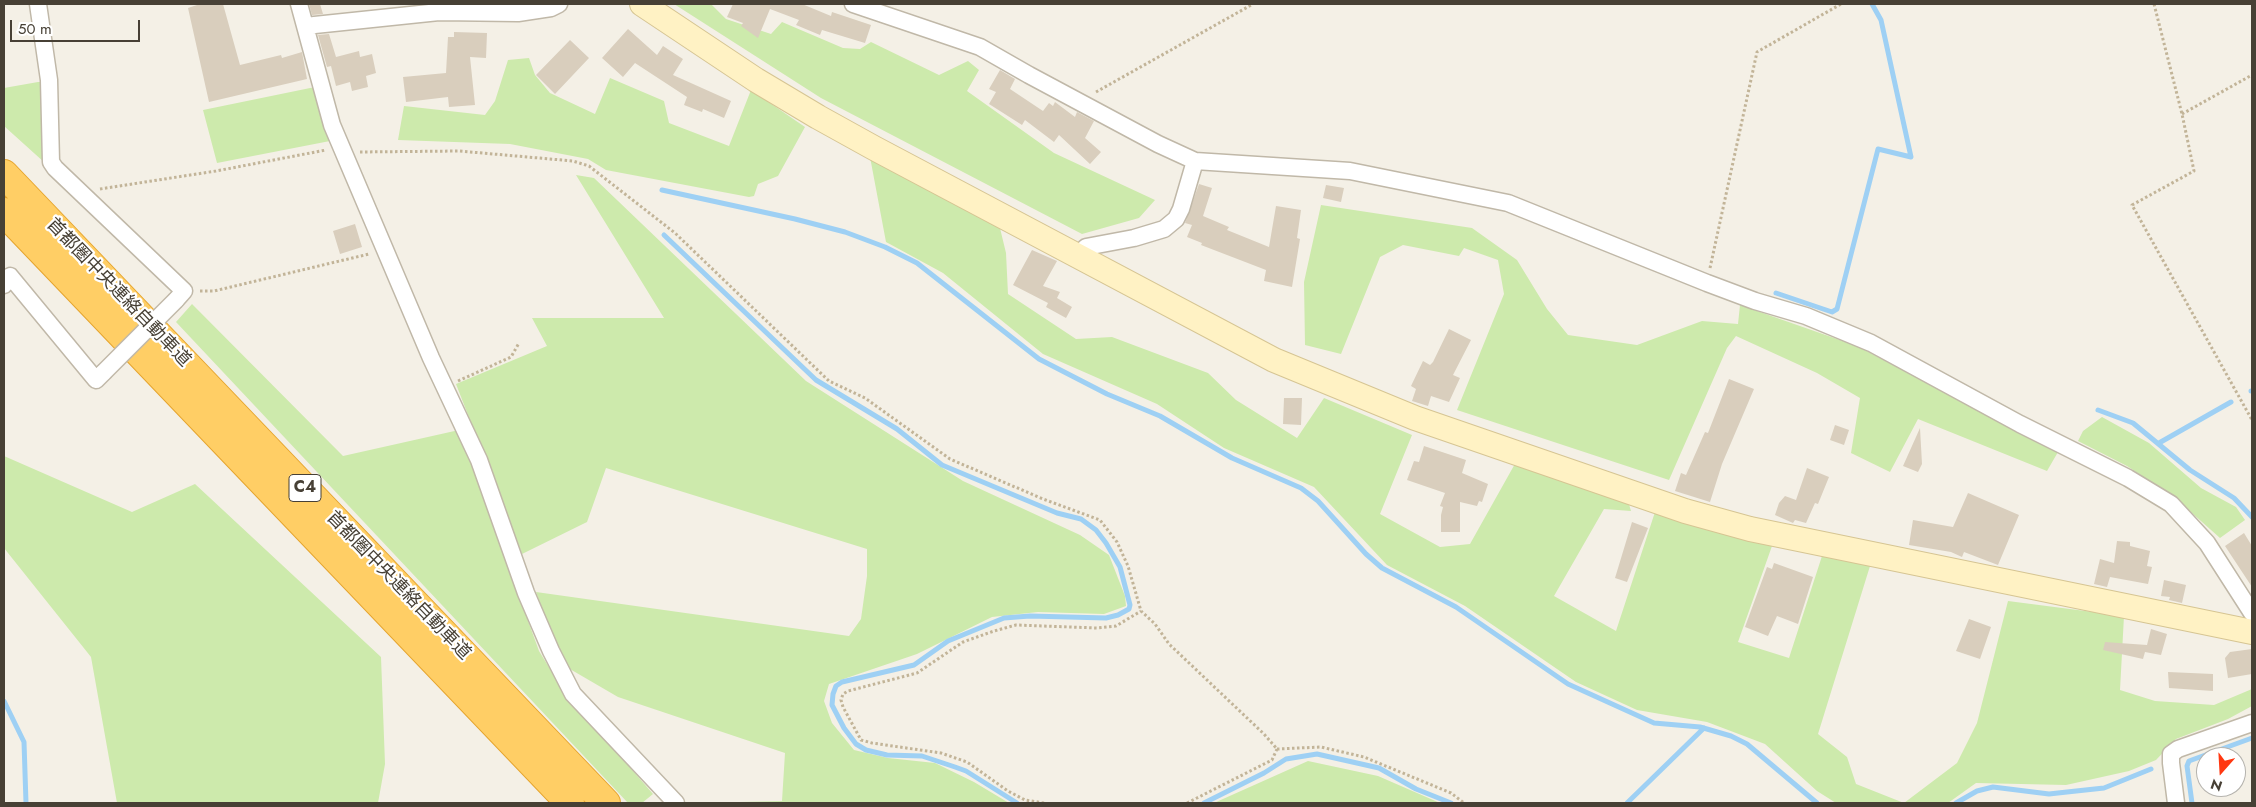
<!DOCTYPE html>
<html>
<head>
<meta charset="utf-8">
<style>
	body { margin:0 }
	#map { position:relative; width:2256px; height:807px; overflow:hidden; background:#f4f0e6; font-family:Jost,sans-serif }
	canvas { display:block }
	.frame { position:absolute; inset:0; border:5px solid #474035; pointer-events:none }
	.north { position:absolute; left:2196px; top:747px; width:50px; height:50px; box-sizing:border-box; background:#fff; border:1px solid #b5b3ae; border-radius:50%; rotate:199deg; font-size:14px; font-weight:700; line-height:20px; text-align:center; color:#474035 }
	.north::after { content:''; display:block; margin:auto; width:18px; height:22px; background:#ff3811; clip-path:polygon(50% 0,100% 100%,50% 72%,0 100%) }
	.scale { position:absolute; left:10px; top:20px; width:130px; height:22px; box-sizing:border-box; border:2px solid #474035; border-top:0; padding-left:6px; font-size:15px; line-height:18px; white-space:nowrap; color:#474035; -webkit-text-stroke:4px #fff; paint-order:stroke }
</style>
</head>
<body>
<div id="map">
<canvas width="2256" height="807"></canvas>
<div class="frame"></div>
<div class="north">N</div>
<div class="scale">50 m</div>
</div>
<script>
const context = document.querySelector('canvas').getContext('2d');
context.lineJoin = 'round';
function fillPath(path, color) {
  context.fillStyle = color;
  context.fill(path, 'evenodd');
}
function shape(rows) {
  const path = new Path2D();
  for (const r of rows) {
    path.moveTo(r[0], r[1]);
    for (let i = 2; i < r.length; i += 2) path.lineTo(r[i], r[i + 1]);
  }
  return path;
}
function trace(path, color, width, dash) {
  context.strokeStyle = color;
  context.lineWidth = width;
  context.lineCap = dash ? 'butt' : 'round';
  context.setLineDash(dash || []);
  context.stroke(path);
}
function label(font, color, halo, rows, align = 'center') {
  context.font = font + ' Jost,"Noto Sans JP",sans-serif';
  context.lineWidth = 4.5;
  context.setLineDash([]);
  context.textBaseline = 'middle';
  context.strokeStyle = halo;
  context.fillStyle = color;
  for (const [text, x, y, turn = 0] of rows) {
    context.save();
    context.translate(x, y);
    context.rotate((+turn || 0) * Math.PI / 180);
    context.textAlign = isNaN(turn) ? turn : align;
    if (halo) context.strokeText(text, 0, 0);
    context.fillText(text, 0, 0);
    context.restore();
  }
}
fillPath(shape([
	[674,4,711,4,726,19,771,34,782,22,843,48,860,49,871,42,939,75,968,61,979,70,967,91,1054,153,1155,200,1139,218,1082,234,821,98],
	[529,58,535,75,550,93,595,114,610,78,664,101,669,123,729,146,751,90,805,127,778,176,758,184,754,196,749,197,606,170,588,159,510,144,398,140,404,106,485,115,495,101,508,60],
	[38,82,44,82,45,163,4,126,4,88],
	[315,87,330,141,217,163,203,110],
	[870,157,999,224,1006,253,1008,294,1076,339,1112,337,1208,373,1236,400,1297,438,1324,398,1412,435,1380,514,1440,547,1470,544,1516,462,1628,501,1631,511,1604,509,1554,596,1616,631,1655,512,1772,546,1738,642,1789,658,1822,556,1870,566,1818,734,1847,757,1856,784,1904,803,1957,763,1977,723,2008,601,2124,616,2120,690,2155,701,2214,705,2252,689,2252,706,2228,719,2176,739,2156,760,2129,771,2066,785,1976,783,1948,803,1836,803,1817,791,1765,744,1707,722,1637,710,1576,682,1465,606,1387,565,1314,487,1224,448,1157,404,1043,354,943,273,886,242],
	[576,175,594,178,806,381,963,481,1080,535,1109,555,1125,596,1126,606,1104,614,1038,612,992,617,917,654,829,684,824,701,832,723,854,750,888,758,935,763,974,782,1009,803,696,803,782,801,785,753,618,697,563,665,536,592,849,636,861,619,867,576,867,549,606,468,587,522,522,554,456,384,547,346,532,318,664,318],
	[1321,205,1472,228,1517,260,1547,309,1568,335,1637,345,1702,321,1738,324,1740,305,1857,346,2058,452,2047,471,1918,419,1890,472,1851,453,1860,398,1817,373,1736,336,1727,348,1669,480,1457,410,1504,294,1498,260,1464,248,1459,256,1403,245,1380,257,1341,354,1305,345,1304,282],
	[192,304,343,456,459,430,539,651,563,690,653,794,642,803,628,803,176,322],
	[2102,417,2149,443,2201,488,2236,507,2245,520,2220,538,2174,497,2127,466,2078,441,2083,431],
	[4,456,132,512,195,484,381,657,385,764,378,803,117,803,91,657,4,548],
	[1308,761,1378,776,1440,803,1214,803]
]), '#cdeaac');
trace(shape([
	[662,190,795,219,845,232,885,247,917,263,1039,359,1107,394,1160,416,1232,458,1301,488,1318,501,1366,554,1382,568,1456,607,1568,684,1654,723,1700,727,1731,736,1747,744,1817,803],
	[664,235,816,380,897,429,942,465,1057,513,1081,519,1096,530,1106,543,1120,567,1130,605,1129,609,1118,615,1106,618,1030,616,1004,618,948,641,914,665,842,682,836,686,833,694,832,705,844,728,856,744,866,750,887,755,922,756,955,767,966,771,1017,803],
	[1776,293,1832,312,1837,309,1878,149,1911,157,1881,20,1872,4],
	[2251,391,2252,391],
	[2098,410,2133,423,2190,470,2234,498,2252,517],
	[2159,443,2231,402],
	[4,701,24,742,26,803],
	[1204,803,1264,773,1286,759,1317,754,1379,768,1416,789,1451,803],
	[1627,803,1704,728],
	[1956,803,1977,791,1993,787,2049,794,2067,792,2104,788,2151,769],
	[2192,803,2187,766,2189,761,2252,738]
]), '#9ed0f4', 5);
fillPath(shape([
	[200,4,223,4,240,65,281,55,282,58,302,52,307,79,209,102,188,8],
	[309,4,320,4,323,14,312,15],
	[733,4,802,4,831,16,832,12,871,25,865,43,822,30,820,35,796,25,799,20,770,9,758,38,741,26,743,23,727,17],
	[628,29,657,55,663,46,683,59,673,75,731,101,724,118,703,109,702,112,684,105,687,97,635,63,623,77,602,58],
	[454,32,487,33,486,58,470,57,475,105,449,107,448,97,406,102,403,77,446,73,448,37,454,37],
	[329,34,336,57,359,51,360,57,372,54,376,73,366,76,368,87,352,91,350,82,336,86,331,66,327,67,318,35],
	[570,40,589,58,555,94,536,75],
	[1000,70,1015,79,1010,89,1043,111,1049,103,1053,106,1055,102,1075,117,1077,112,1094,121,1085,138,1101,152,1090,164,1059,135,1054,142,1025,120,1022,125,989,104,996,92,989,89],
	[1199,184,1212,188,1203,216,1229,227,1227,230,1269,247,1276,206,1301,210,1297,238,1300,239,1292,287,1264,281,1266,270,1201,245,1202,243,1187,237,1192,225,1185,223],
	[1326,185,1344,188,1341,202,1323,198],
	[355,224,362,247,340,254,333,231],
	[1032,250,1057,261,1043,286,1060,292,1057,298,1072,307,1066,318,1046,307,1048,303,1013,285],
	[1449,329,1471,340,1453,375,1460,378,1449,402,1431,396,1428,406,1412,401,1416,389,1411,386,1423,361,1430,365,1433,362],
	[1729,379,1754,389,1722,464,1710,502,1675,491,1681,473,1686,475,1705,432,1708,433],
	[1284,398,1302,398,1301,425,1283,424],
	[1835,425,1849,430,1844,445,1830,440],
	[1920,428,1922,464,1918,472,1903,466],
	[1424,446,1466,460,1462,473,1488,484,1482,502,1479,501,1477,506,1460,502,1460,532,1441,532,1441,515,1443,507,1440,506,1445,493,1407,480,1414,461,1419,462],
	[1807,468,1829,477,1818,504,1815,503,1806,523,1795,520,1793,523,1775,515,1779,503,1785,496,1796,500],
	[1968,493,2019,515,1998,565,1964,552,1962,557,1951,552,1909,545,1913,520,1953,527],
	[1632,522,1648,528,1627,582,1615,578],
	[2244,533,2252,546,2252,587,2225,546],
	[2117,541,2130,542,2130,546,2150,551,2147,566,2152,567,2148,584,2110,577,2107,587,2094,584,2100,559,2114,563],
	[1774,563,1813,577,1798,624,1777,616,1768,636,1745,627,1767,567,1772,569],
	[2164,580,2186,585,2182,603,2169,600,2170,597,2161,596],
	[1969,619,1991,627,1980,659,1956,651],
	[2151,629,2167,634,2161,655,2145,652,2143,659,2103,650,2105,642,2147,645],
	[2252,649,2252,674,2228,678,2225,658,2230,652],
	[2168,672,2213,674,2213,691,2169,688]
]), '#d9cebd');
const street = shape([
	[38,4,49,80,51,162,55,168,184,291,176,300],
	[299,4,332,125,431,358,479,460,526,593,551,651,573,694,676,803],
	[853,4,980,47,1029,75,1158,144,1195,161,1350,171,1508,203,1707,283,1755,301,1806,316,1871,343,2020,424,2128,478,2171,504,2207,543,2252,613],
	[305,26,439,12,518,13,551,8,559,4],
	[1079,255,1086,247,1134,238,1164,229,1176,219,1181,209,1195,161],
	[4,285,10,276,96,380,104,372],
	[2176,803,2171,763,2171,754,2178,749,2252,723]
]);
const secondary = shape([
	[642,4,756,80,818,117,874,148,1274,360,1415,418,1685,511,1750,529,2252,632]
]);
const highway = shape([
	[4,174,606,803],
	[4,212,570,803]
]);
trace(street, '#c0b8a8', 19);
trace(secondary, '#d6c593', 26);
trace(highway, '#e5a42e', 30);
trace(shape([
	[2154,4,2182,114,2194,171,2132,205,2252,420],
	[1096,92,1253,4],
	[2182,114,2252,75],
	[360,152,459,151,573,161,589,166,675,233,829,381,865,398,950,459,1043,499,1100,520,1117,542,1128,566,1141,611,1155,624,1169,644,1264,734,1277,749],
	[100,189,216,171,326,150],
	[1710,268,1757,52,1841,4],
	[200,291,214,291,369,254],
	[458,381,511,357,519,343],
	[1277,749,1321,747,1364,757,1451,793,1464,803],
	[1044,803,1025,800,1008,791,967,762,941,753,872,743,861,740,843,707,841,700,843,694,848,691,917,673,963,642,994,631,1016,625,1097,628,1116,626,1141,611],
	[1187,803,1272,760,1277,749]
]), '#c2b498', 3, [2.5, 2.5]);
trace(street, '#fff', 16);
trace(secondary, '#fff2c4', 24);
trace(highway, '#ffce65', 28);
const streetBridge = shape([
	[104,372,176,300]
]);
trace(streetBridge, '#c0b8a8', 19, []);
trace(streetBridge, '#fff', 16);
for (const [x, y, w] of [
	[305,488,32]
]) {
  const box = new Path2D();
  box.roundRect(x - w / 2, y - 13.5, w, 27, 4);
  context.fillStyle = '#fff';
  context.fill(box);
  trace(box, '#474035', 1);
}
label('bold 16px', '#474035', null, [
	["C4",305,488]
]);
label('18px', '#474035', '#fff', [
	["首都圏中央連絡自動車道",118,293,46],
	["首都圏中央連絡自動車道",398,586,46]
]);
</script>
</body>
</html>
